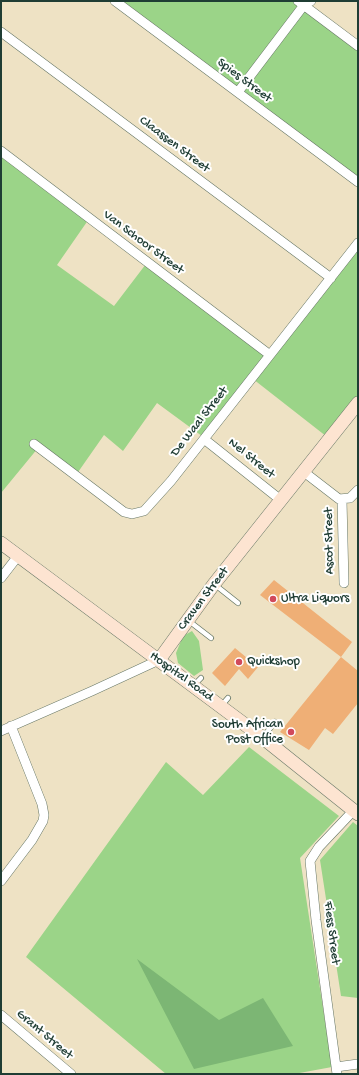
<!DOCTYPE html>
<html>
<head>
<meta charset="utf-8">
<style>
	body { margin:0 }
	#map { position:relative; width:359px; height:1075px; overflow:hidden; background:#eee2c4; font-family:"Gochi Hand",sans-serif }
	canvas { display:block }
	.frame { position:absolute; inset:0; border:2px solid #1f3d34; pointer-events:none }
</style>
</head>
<body>
<div id="map">
<canvas width="359" height="1075"></canvas>
<div class="frame"></div>
</div>
<script>
const context = document.querySelector('canvas').getContext('2d');
context.lineJoin = 'round';
function fillPath(path, color) {
  context.fillStyle = color;
  context.fill(path, 'evenodd');
}
function shape(rows) {
  const path = new Path2D();
  for (const r of rows) {
    path.moveTo(r[0], r[1]);
    for (let i = 2; i < r.length; i += 2) path.lineTo(r[i], r[i + 1]);
  }
  return path;
}
function trace(path, color, width, dash) {
  context.strokeStyle = color;
  context.lineWidth = width;
  context.lineCap = dash ? 'butt' : 'round';
  context.setLineDash(dash || []);
  context.stroke(path);
}
function label(font, color, halo, rows, align = 'center') {
  context.font = font + ' "Gochi Hand",sans-serif';
  context.lineWidth = 4;
  context.setLineDash([]);
  context.textBaseline = 'middle';
  context.strokeStyle = halo;
  context.fillStyle = color;
  for (const [text, x, y, turn = 0] of rows) {
    context.save();
    context.translate(x, y);
    context.rotate((+turn || 0) * Math.PI / 180);
    context.textAlign = isNaN(turn) ? turn : align;
    if (halo) context.strokeText(text, 0, 0);
    context.fillText(text, 0, 0);
    context.restore();
  }
}
fillPath(shape([
	[119,1,301,1,358,44,358,180],
	[1,147,91,216,57,265,114,306,149,260,272,354,358,246,358,406,331,440,253,379,206,439,157,403,123,451,104,435,76,475,38,448,1,493],
	[192,631,199,641,203,670,194,676,178,663,176,653,183,636],
	[249,747,339,816,300,858,332,1067,294,1074,166,1074,26,957,166,762,203,795],
	[353,822,358,826,358,998,341,996,320,860]
]), '#9bd488');
fillPath(shape([
	[137,959,219,1020,263,998,293,1046,194,1069]
]), '#7cb674');
fillPath(shape([
	[274,580,352,642,341,657,260,595],
	[235,648,258,667,248,679,239,669,225,686,212,673],
	[341,657,358,671,358,703,333,734,325,728,309,750,280,732]
]), '#efaf76');
const service = shape([
	[214,584,238,603],
	[189,621,211,638],
	[194,685,201,678],
	[221,706,228,698],
	[264,736,275,722]
]);
const minor = shape([
	[115,1,358,182],
	[298,1,358,46],
	[1,32,331,278],
	[238,92,304,5,311,1],
	[1,151,270,355],
	[204,439,282,501],
	[34,444,124,512,132,514,144,511,171,481,358,243],
	[304,472,339,499,350,498,358,490],
	[342,500,344,583],
	[1,578,18,556],
	[1,731,92,691,159,660],
	[1,881,32,840,43,821,44,815,42,804,11,726],
	[1,1015,71,1074],
	[336,1067,358,1064],
	[337,1074,316,920,310,861,319,847,354,810]
]);
const secondary = shape([
	[1,543,263,738,358,814],
	[159,660,214,584,358,403]
]);
trace(service, '#677766', 6);
trace(minor, '#677766', 10);
trace(secondary, '#677766', 14);
trace(service, '#fff', 4.5);
trace(minor, '#fff', 9);
trace(secondary, '#fde4d1', 13);
for (const [x, y, r, color] of [
	[273,599,4,"#d1495b"],
	[239,662,4,"#d1495b"],
	[291,732,4,"#d1495b"]
]) {
  const dot = new Path2D();
  dot.arc(x, y, r, 0, 2 * Math.PI);
  context.fillStyle = color;
  context.fill(dot);
  trace(dot, '#fff', 1.5);
}
label('13px', '#1f3d34', '#fff', [
	["Spies Street",244,81,37],
	["Claassen Street",174,145,37],
	["Van Schoor Street",143,243,37],
	["De Waal Street",200,422,-52],
	["Nel Street",251,459,39],
	["Ascot Street",330,541,-91],
	["Craven Street",204,599,-53],
	["Hospital Road",181,677,36],
	["Fiess Street",331,933,83],
	["Grant Street",44,1035,40]
]);
label('13px', '#1f3d34', '#fff', [
	["Ultra Liquors",281,599],
	["Quickshop",247,662],
	["South African",283,725,"right"],
	["Post Office",283,740,"right"]
], 'left');
</script>
</body>
</html>
